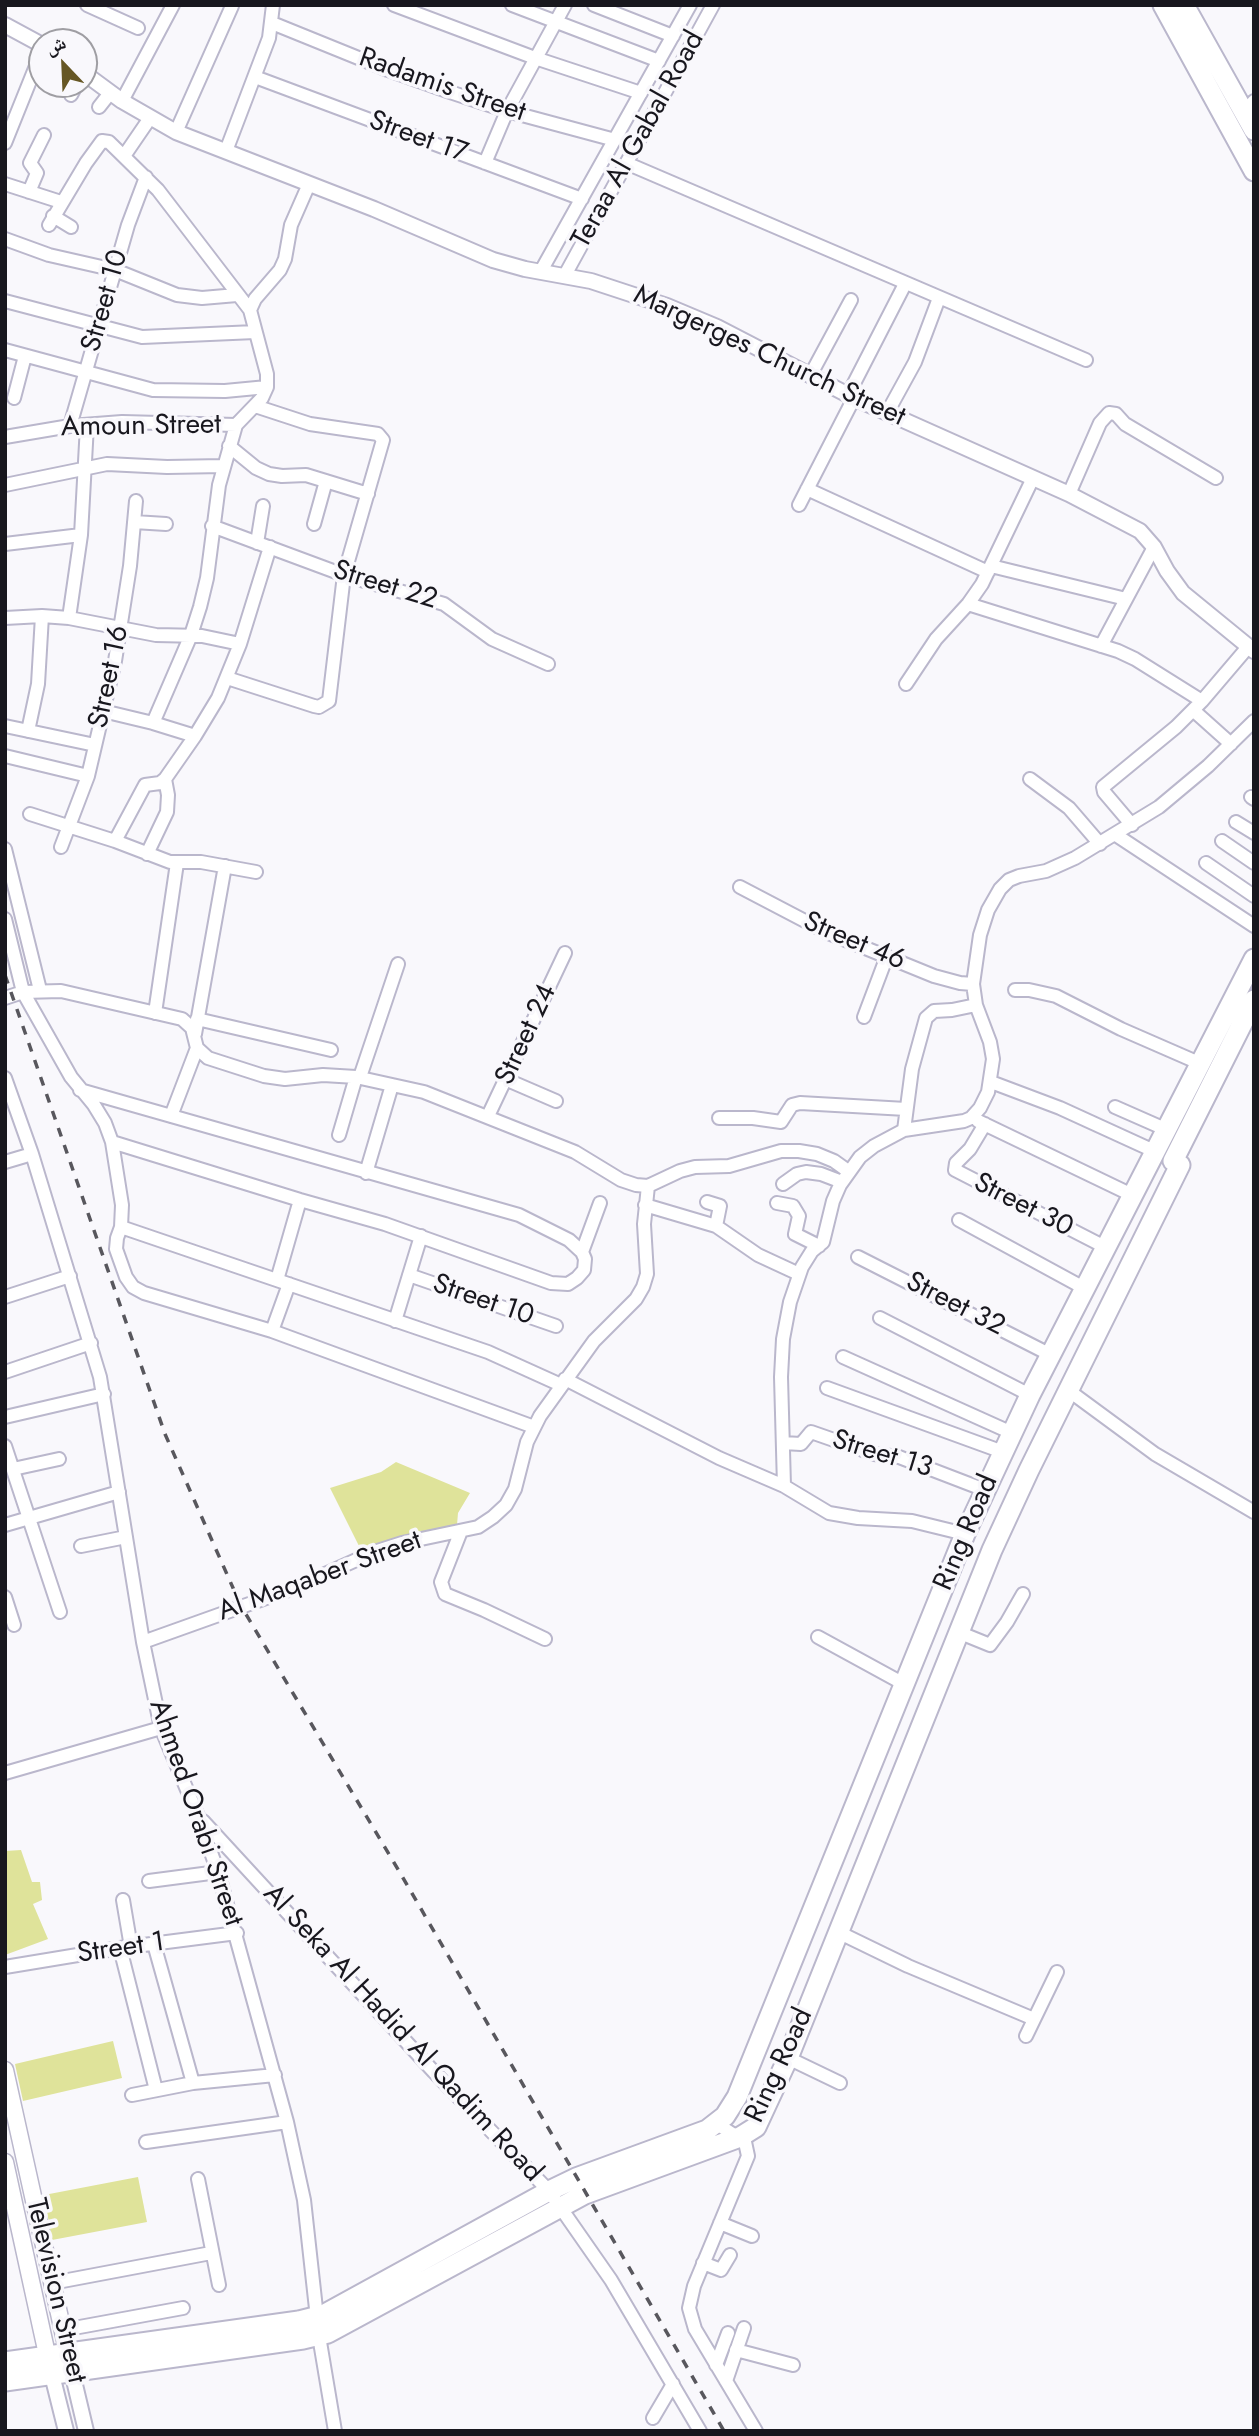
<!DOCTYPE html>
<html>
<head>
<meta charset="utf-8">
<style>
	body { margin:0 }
	#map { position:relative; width:1259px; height:2436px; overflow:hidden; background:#f9f8fc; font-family:Jost,"Noto Naskh Arabic",sans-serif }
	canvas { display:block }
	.frame { position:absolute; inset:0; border:7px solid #18171e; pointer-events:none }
	.north { position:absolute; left:28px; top:28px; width:70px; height:70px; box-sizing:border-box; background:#f9f8fc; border:2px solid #9f9ea3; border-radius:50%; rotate:337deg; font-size:19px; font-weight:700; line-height:28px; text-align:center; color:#18171e }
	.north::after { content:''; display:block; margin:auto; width:24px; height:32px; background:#665724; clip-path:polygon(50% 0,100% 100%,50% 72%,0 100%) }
</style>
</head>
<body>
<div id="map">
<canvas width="1259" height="2436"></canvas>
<div class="frame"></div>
<div class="north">ش</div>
</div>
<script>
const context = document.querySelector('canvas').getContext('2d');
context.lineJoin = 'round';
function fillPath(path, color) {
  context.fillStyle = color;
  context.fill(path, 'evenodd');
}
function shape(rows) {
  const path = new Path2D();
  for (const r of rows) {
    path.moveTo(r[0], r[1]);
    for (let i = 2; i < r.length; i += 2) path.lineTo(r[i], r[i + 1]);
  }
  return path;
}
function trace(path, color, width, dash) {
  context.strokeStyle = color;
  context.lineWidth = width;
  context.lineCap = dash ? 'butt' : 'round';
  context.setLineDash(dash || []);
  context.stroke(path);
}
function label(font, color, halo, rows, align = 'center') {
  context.font = font + ' Jost,sans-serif';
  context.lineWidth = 7;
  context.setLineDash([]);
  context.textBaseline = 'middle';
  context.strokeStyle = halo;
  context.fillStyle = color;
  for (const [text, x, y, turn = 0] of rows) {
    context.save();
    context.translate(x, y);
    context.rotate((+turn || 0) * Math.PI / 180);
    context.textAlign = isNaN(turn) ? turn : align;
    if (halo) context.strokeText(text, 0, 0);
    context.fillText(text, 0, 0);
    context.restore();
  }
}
fillPath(shape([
	[396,1462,470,1493,458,1513,457,1525,406,1537,362,1552,330,1488,381,1472],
	[21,1850,32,1882,40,1882,42,1900,33,1904,48,1939,5,1955,5,1851],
	[113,2041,122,2078,23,2101,15,2064],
	[138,2177,147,2222,52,2240,44,2195]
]), '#dfe39a');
const minor = shape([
	[87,5,138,28],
	[394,5,535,58,641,93],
	[512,5,659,61],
	[594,5,673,36],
	[272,23,388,70,447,91,507,111,615,140],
	[255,77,582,199],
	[71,95,77,84],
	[122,101,173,5],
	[99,107,110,93],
	[1244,112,1254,101],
	[176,132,232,6],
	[5,143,42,51],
	[226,151,269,38,273,5],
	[124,156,150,118],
	[485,163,507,111,565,5],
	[626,163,1086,360],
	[5,184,61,202],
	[29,192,37,173,30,163,44,135],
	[53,216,71,227],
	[49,225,86,163,102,141,109,142,158,190,250,310],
	[5,239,49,255,115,270,177,295,202,298,237,295],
	[541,271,690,5],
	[565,275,713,5],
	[5,301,142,337,255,332],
	[5,350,153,390,225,391,267,387],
	[810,376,851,300],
	[848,395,905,284],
	[14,398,25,356],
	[887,413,915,362,939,298],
	[70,426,128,225,146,177],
	[5,437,70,426,122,422,236,425],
	[229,446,256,468,269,474,282,476,306,475,368,494],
	[5,485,107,464,167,467,223,466],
	[807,489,988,572],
	[1069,494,1100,423,1109,413,1116,414,1125,424,1216,478],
	[799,505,854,398],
	[134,522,166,524],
	[314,524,326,481],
	[212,526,344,575,444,604,492,639,548,664],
	[257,543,263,506],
	[5,544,81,535],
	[991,566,1126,599],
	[968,604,1118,651,1135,659,1202,701],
	[5,618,42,616,69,618,156,635,202,636,240,644],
	[69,618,81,535,87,425],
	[1101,646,1154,547],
	[227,678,314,706,319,707,329,701,344,575,383,440,378,434,310,424,255,406],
	[906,684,936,639,968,604,982,584,1033,478],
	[1193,710,1231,744],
	[103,711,153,723,195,736],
	[153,723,191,635,200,607,207,578,219,485,236,425,262,398,267,387,267,374,250,310,255,299,280,270,285,259,291,225,309,184],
	[5,726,95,745],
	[28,731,38,684,42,616],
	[5,756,88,776],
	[1030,779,1069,808,1100,844],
	[1251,797,1254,799],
	[30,814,115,841,170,862,201,862,256,872],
	[1236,822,1254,833],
	[1132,825,1104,792,1103,787,1176,727,1202,701,1248,647],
	[1116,835,1254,926],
	[115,841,145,785,160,783,165,779,195,736,218,698,240,644,270,547],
	[1222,841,1254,863],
	[61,847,88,776,115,661,130,566,136,501],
	[5,849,40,990],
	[147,854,167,812,168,795,165,779],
	[1206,863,1254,896],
	[740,887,826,932,934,976,960,983,973,984],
	[5,919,23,992,71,1077,94,1105,105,1123,112,1142,122,1205,121,1227,117,1238,116,1249,126,1277,133,1287,144,1293,272,1331,534,1427],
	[1015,990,1029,990,1056,996,1121,1029,1199,1063],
	[5,998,23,992,61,991,182,1019,192,1028,197,1048,208,1058,264,1076,285,1079,323,1075,356,1077,424,1092,575,1152,621,1180,636,1185,648,1186,680,1171,695,1167,729,1166,781,1151,799,1151,817,1154,834,1161,848,1171],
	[155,1013,177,863],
	[864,1017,887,956],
	[197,1019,331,1050],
	[195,1034,225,866],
	[360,1077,398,964],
	[5,1078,32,1154,100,1377,143,1642,161,1728,198,1816,218,1872,287,2122,304,2200,319,2336,335,2431],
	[505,1079,556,1101],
	[991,1082,1060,1108,1154,1151],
	[80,1090,519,1215,569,1240,582,1252,585,1259,584,1270,577,1278,568,1284,551,1283,385,1224,300,1200,112,1142],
	[1115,1107,1165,1129],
	[171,1116,197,1048],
	[488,1116,565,953],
	[719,1118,753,1118,781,1122,792,1105,800,1103,906,1109],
	[978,1121,1132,1195],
	[985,1124,970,1149,956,1163,955,1170,1105,1247],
	[904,1130,912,1069,926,1018,934,1011,952,1010,976,1005],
	[339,1135,356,1077],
	[5,1162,32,1154],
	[366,1173,392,1085],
	[783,1184,797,1174,806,1172,821,1174,842,1182],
	[707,1202,720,1206,716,1226],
	[777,1203,793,1206,799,1216,795,1234,819,1246],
	[645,1205,716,1226,758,1255,799,1274],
	[959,1220,1084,1288],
	[121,1227,488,1352,561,1385],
	[582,1252,600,1203],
	[858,1257,1051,1355],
	[409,1275,556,1326],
	[277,1280,300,1200],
	[5,1297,70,1276],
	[880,1318,1030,1395],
	[395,1321,421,1236],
	[272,1331,289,1284],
	[843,1357,1012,1433],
	[5,1372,91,1343],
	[565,1379,719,1458,784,1486,829,1513,858,1518,912,1521,965,1534],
	[827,1388,1003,1452],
	[1068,1390,1155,1454,1254,1512],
	[5,1417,104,1394],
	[783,1443,801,1444,811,1432,874,1454,899,1457,985,1490],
	[5,1446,60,1612],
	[13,1469,59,1459],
	[784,1486,781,1377,783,1339,790,1302,802,1267,812,1251,823,1242,833,1201,840,1185,860,1157,874,1146,904,1130,964,1121,971,1118,980,1108,988,1092,993,1059,990,1042,976,1005,973,984,980,935,988,910,1000,889,1009,880,1019,876,1046,871,1075,858,1159,807,1208,766,1254,721],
	[5,1525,119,1492],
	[461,1531,441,1582,445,1594,484,1610,545,1639],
	[81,1546,126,1537],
	[5,1597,14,1625],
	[958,1632,990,1645,1007,1622,1023,1594],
	[818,1637,904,1684],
	[143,1642,294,1588,374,1552,402,1543,478,1527,493,1517,506,1505,515,1489,527,1442,540,1416,594,1341,636,1299,643,1287,647,1274,644,1224,648,1186],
	[5,1773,161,1728],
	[203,1821,434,2072,549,2191,611,2280,700,2431],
	[149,1881,218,1872],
	[123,1900,131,1947],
	[838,1932,908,1966,1034,2019],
	[154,1944,193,2083],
	[120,1948,156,2090],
	[5,1967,120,1948,237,1933],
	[1026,2036,1057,1972],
	[788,2058,840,2083],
	[132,2095,193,2083,275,2075],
	[717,2124,745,2142,748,2156,694,2286,689,2308,695,2329,756,2431],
	[146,2142,287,2122],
	[198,2179,219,2285],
	[720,2223,752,2236],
	[703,2263,721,2270,730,2255],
	[52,2283,211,2253],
	[63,2330,183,2308],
	[736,2350,793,2365],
	[716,2365,728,2333],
	[726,2381,744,2328],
	[653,2418,673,2384]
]);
const tertiary = shape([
	[5,25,42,45],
	[84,73,122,101,176,132,374,209,493,260,525,269,591,281,667,306,717,327,854,398,1069,494,1140,531,1154,547,1167,571,1183,593,1254,651],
	[72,2372,86,2431],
	[52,2375,66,2431]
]);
const secondary = shape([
	[5,2070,70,2363],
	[5,2162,50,2368]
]);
const primary = shape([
	[1163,5,1254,171],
	[1184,5,1254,130],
	[5,2362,299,2321,323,2315,549,2191,576,2178,707,2130,725,2116,737,2097,965,1534,1030,1395,1254,959],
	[5,2381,303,2339,328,2333,585,2194,740,2137,756,2127,788,2058,992,1550,1029,1470,1180,1165,1173,1161,1254,1000]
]);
trace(minor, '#bab7cc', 16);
trace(tertiary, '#bab7cc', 18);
trace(secondary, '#bab7cc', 19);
trace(primary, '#bab7cc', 23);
trace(minor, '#fff', 12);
trace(tertiary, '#fff', 14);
trace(secondary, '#fff', 16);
trace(primary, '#fff', 19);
trace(shape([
	[5,975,165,1434,241,1606,399,1871,724,2431]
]), '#58575d', 3.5, [9, 9]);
label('28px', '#18171e', '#f9f8fc', [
	["Radamis Street",442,86,19],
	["Street 17",418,138,20],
	["Teraa Al Gabal Road",639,140,-61],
	["Street 10",106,301,-74],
	["Margerges Church Street",769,357,25],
	["Amoun Street",141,427,-1],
	["Street 22",385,586,17],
	["Street 16",110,677,-78],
	["Street 46",854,942,23],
	["Street 24",527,1035,-65],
	["Street 30",1023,1206,27],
	["Street 10",483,1301,19],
	["Street 32",955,1305,27],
	["Street 13",882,1455,17],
	["Ring Road",967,1533,-67],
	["Al Maqaber Street",320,1577,-20],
	["Ahmed Orabi Street",195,1813,71],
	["Street 1",121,1949,-8],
	["Al Seka Al Hadid Al Qadim Road",402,2034,47],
	["Ring Road",780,2066,-65],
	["Television Street",55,2291,77]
]);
</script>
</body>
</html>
